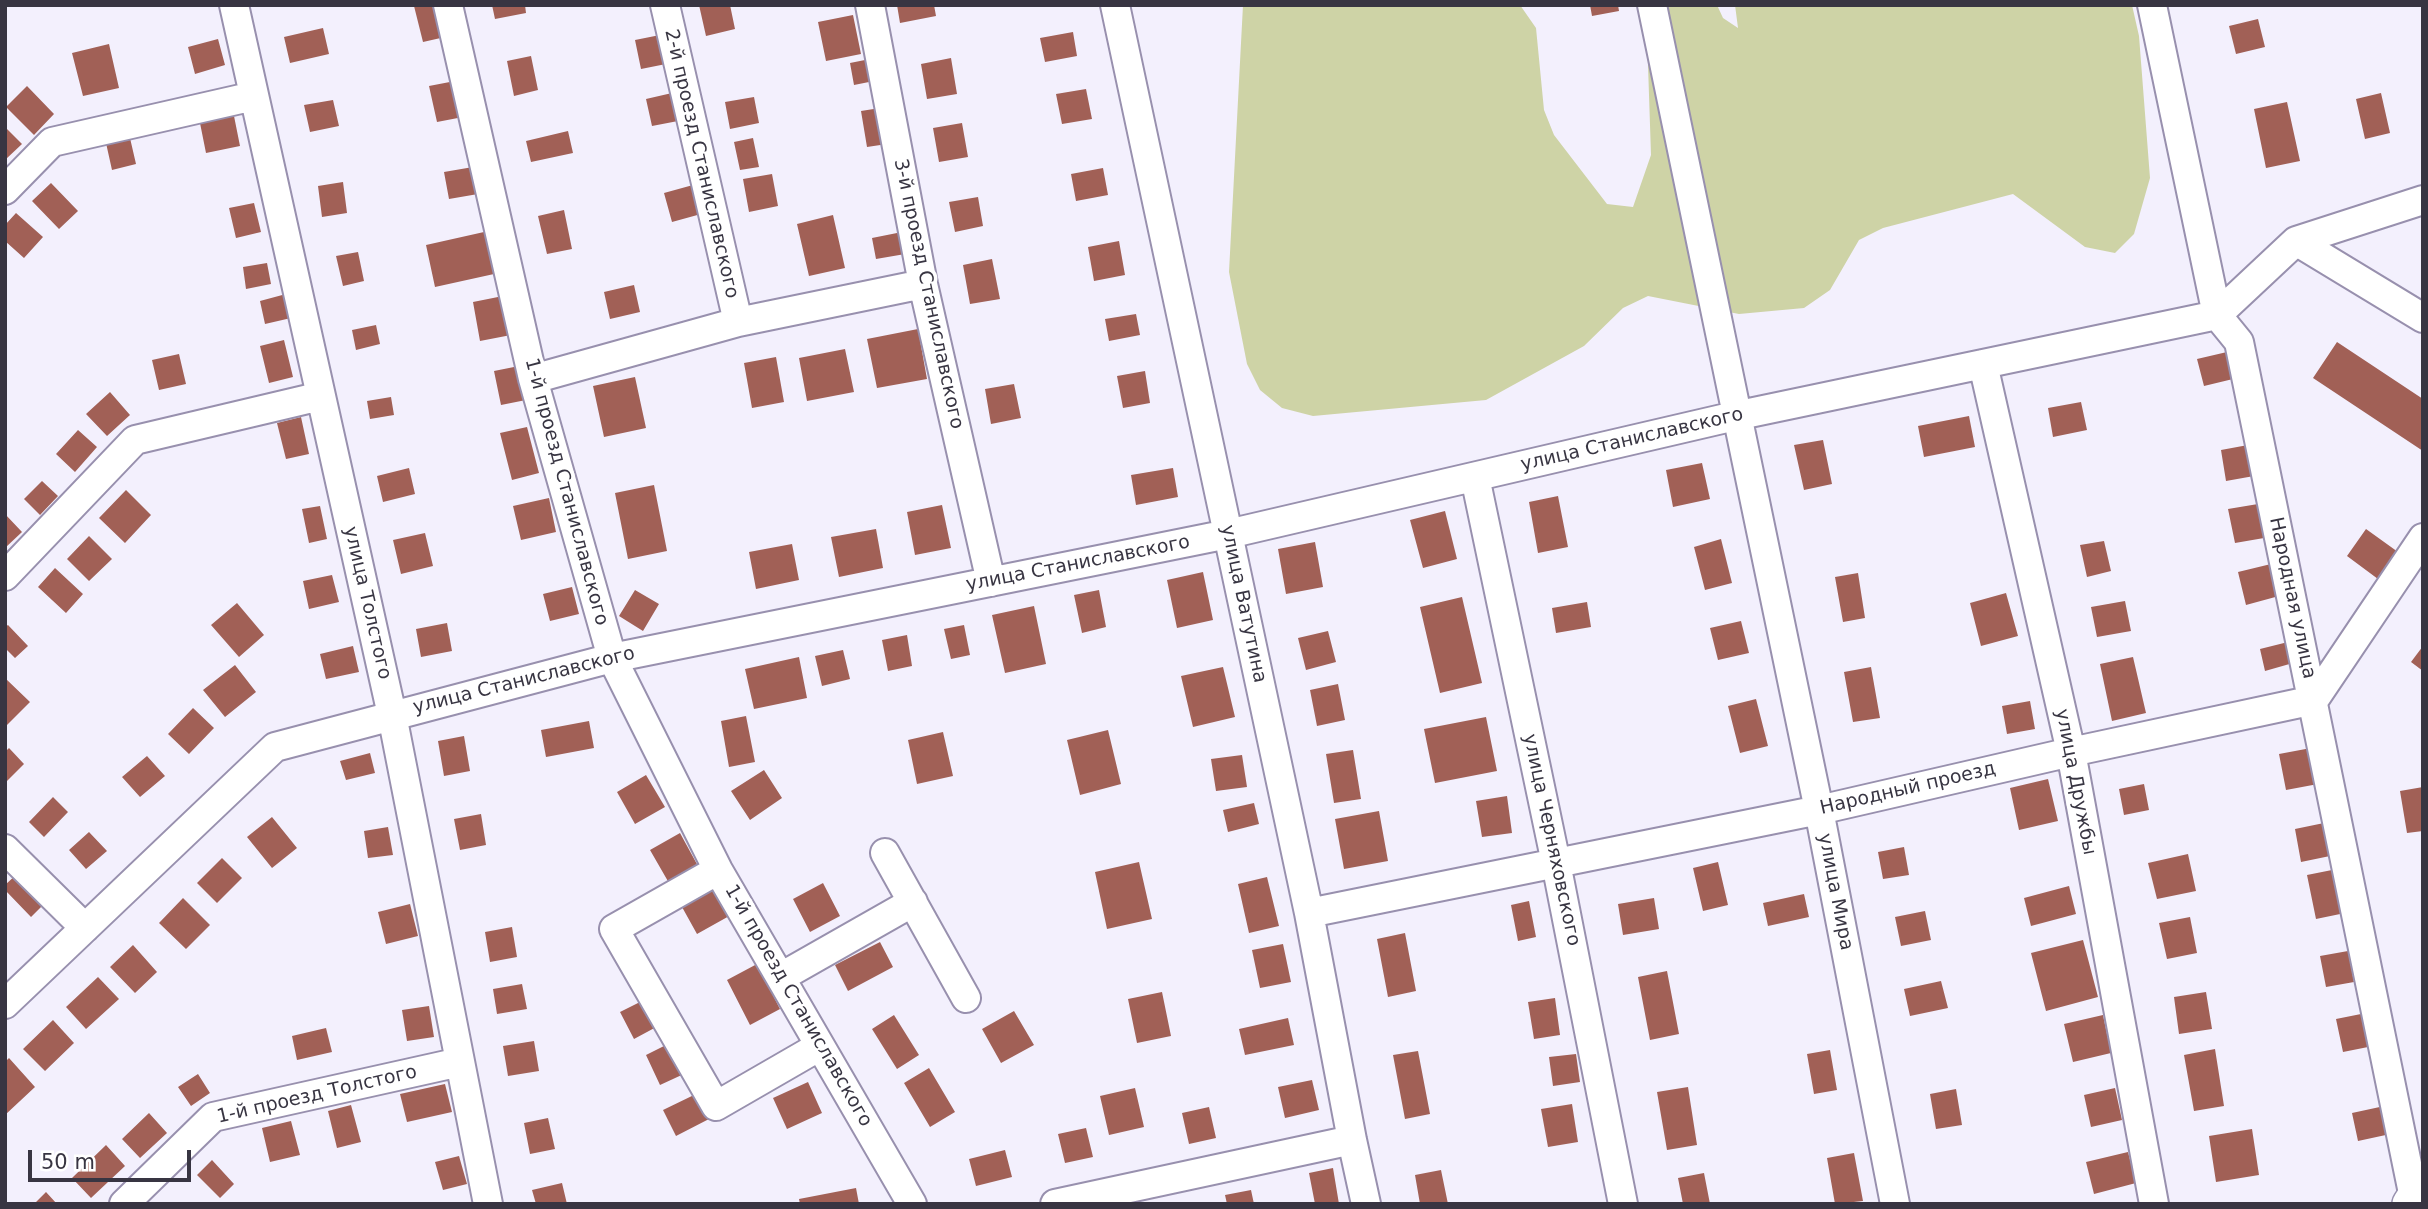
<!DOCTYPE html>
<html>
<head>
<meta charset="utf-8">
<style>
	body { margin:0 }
	#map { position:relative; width:2428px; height:1209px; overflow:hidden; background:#f3f0fd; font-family:"DejaVu Sans",sans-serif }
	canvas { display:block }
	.frame { position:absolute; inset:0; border:7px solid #383542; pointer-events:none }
	.scale { position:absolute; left:28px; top:1150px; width:163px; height:32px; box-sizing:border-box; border:4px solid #383542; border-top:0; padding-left:9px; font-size:21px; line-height:24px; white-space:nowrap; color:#383542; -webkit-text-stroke:5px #fff; paint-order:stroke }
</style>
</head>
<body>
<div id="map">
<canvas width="2428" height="1209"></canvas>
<div class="frame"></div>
<div class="scale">50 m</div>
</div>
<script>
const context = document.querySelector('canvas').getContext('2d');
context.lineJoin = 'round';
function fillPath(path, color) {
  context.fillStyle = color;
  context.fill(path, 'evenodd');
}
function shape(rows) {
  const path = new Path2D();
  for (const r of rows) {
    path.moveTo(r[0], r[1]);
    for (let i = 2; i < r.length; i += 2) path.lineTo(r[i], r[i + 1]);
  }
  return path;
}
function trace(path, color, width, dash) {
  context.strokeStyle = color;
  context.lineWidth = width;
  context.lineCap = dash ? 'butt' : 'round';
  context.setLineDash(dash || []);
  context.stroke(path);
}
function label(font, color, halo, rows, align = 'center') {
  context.font = font + ' "DejaVu Sans",sans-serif';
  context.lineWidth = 7;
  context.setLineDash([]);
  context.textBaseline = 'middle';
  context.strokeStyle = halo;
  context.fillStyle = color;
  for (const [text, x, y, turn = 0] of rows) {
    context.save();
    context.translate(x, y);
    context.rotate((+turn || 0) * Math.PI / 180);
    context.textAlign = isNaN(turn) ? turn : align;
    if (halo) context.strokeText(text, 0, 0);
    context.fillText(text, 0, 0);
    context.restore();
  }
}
fillPath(shape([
	[1243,5,1520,5,1536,28,1544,110,1554,135,1607,204,1633,207,1651,155,1646,5,1717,5,1723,18,1738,28,1735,5,2132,5,2139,36,2150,178,2134,234,2115,253,2085,247,2013,194,1883,228,1859,240,1830,290,1804,308,1739,314,1648,296,1623,308,1584,346,1486,400,1313,416,1282,408,1260,390,1247,364,1229,272]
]), '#ced3a6');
fillPath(shape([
	[437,5,445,37,423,42,414,6],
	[492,5,525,5,526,13,495,19],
	[699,5,730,5,735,29,706,36],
	[897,5,934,5,936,16,900,23],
	[1590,5,1618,5,1619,11,1592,16],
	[853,15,861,54,826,61,818,22],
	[2258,19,2265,47,2236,54,2229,26],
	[323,28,329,54,290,63,284,37],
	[1073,32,1077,56,1045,62,1040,38],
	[660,35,666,64,641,69,635,40],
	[218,39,225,65,195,74,188,47],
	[109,44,119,88,83,96,72,53],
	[531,56,538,90,514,96,507,61],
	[951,58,957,94,927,99,921,64],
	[870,59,874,81,854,85,850,63],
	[455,81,463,117,437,122,429,86],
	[27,86,54,114,34,135,6,107],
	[1086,89,1092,119,1062,124,1056,94],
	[672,93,678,121,652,126,646,99],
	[2381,93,2390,133,2365,139,2356,99],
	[754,97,759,123,730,129,725,102],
	[333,100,339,126,310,132,304,105],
	[2287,102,2300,161,2266,168,2254,109],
	[880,108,887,144,867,147,861,111],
	[234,116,240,146,206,153,200,123],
	[962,123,968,157,939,162,933,128],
	[5,127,22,144,5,160],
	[568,131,573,153,531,162,526,141],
	[130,138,136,164,112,170,106,143],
	[753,138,759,167,740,170,734,142],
	[473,167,478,194,449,199,444,172],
	[1103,168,1108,195,1076,201,1071,174],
	[772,174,778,206,749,212,743,179],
	[343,182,347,213,322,217,318,186],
	[51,183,78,211,59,229,32,201],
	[693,185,701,214,672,222,664,193],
	[978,197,983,226,955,232,949,202],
	[254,203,261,232,236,238,229,208],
	[564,210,572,249,547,254,538,216],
	[16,213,43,237,24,258,5,241,5,225],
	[833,215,845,268,809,276,797,224],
	[907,231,911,253,876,259,872,238],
	[484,232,494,274,435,287,426,245],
	[1119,241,1125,275,1094,281,1088,247],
	[358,252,364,281,343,286,336,256],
	[992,259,1000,299,970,304,963,265],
	[267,263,271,284,246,289,243,267],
	[634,285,640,312,610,319,604,292],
	[286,294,291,318,265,324,260,301],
	[503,296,511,335,480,341,473,302],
	[1136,314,1140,335,1109,341,1105,319],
	[376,325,380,344,356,350,352,330],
	[918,329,927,379,877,388,867,339],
	[284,340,293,377,269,383,260,346],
	[2337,342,2423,399,2423,451,2313,378],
	[845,349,854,392,807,401,799,358],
	[2227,352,2233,379,2204,386,2197,359],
	[179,354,186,384,159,390,152,360],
	[776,357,784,402,752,408,744,363],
	[519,366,526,400,501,405,494,371],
	[1145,371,1150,403,1123,408,1117,376],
	[635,377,646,428,604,437,593,386],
	[1014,384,1021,418,991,424,985,389],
	[110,392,130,415,107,436,86,414],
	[391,397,394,415,370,419,367,401],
	[2081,402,2087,430,2053,437,2048,408],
	[1969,416,1975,447,1924,457,1918,426],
	[301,417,309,454,286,459,277,423],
	[527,427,539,473,512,480,500,433],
	[78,430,97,447,75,472,56,454],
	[1823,440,1832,484,1804,490,1794,445],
	[2248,445,2254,476,2226,481,2221,450],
	[1702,463,1710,499,1673,507,1666,470],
	[409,468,415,494,383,502,377,476],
	[1173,468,1178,497,1136,505,1131,475],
	[42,481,58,496,40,515,24,499],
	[654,485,667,551,628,559,615,493],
	[126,490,151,515,125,543,99,518],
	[1558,496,1568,547,1538,553,1529,502],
	[549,498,556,532,521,540,513,506],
	[2258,504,2264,538,2235,543,2228,509],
	[942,505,951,548,915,555,907,512],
	[320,506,327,539,309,543,302,509],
	[1445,511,1457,559,1423,568,1410,520],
	[5,514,22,532,5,548],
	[876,529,883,568,839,577,831,537],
	[2366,529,2398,552,2378,579,2347,556],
	[425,533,433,566,401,574,393,540],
	[89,536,112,559,89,581,67,559],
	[1721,539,1732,583,1705,590,1694,547],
	[2104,541,2111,571,2087,577,2080,545],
	[1315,542,1323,587,1286,594,1278,549],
	[792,544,799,580,756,589,749,552],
	[2271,564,2279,596,2246,605,2238,572],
	[55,568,83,594,66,613,38,587],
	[1203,572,1213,620,1177,628,1167,580],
	[1858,573,1865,618,1843,622,1835,577],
	[332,575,339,602,309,609,303,581],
	[572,587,579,614,550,621,543,594],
	[635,590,659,604,643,631,619,616],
	[1099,590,1106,627,1082,633,1074,595],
	[2006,593,2018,636,1981,646,1970,603],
	[1462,597,1482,683,1440,693,1420,607],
	[2125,601,2131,631,2097,637,2091,607],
	[1587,602,1591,627,1556,633,1552,608],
	[237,603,264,635,239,657,211,625],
	[1034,606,1046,664,1005,673,992,615],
	[1741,621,1749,653,1718,660,1710,628],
	[447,623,452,651,421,657,416,629],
	[8,625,28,646,15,658,5,648,5,627],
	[964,625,970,655,951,659,944,629],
	[1328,631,1336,662,1306,670,1298,638],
	[907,635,912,666,888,671,882,640],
	[2288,642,2293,663,2265,671,2260,649],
	[353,646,359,672,326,679,320,654],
	[2423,646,2423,671,2411,662],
	[843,650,850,679,822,686,815,656],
	[799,657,807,698,754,709,745,669],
	[2133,657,2146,713,2112,721,2100,664],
	[235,665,256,692,225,717,203,690],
	[1223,667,1235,717,1193,727,1181,676],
	[1871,667,1880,718,1853,722,1844,672],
	[5,678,30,702,5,727],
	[1338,684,1345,720,1317,726,1310,690],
	[1756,699,1768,746,1740,753,1728,706],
	[2030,701,2035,729,2007,734,2002,706],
	[193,708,214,728,189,754,168,734],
	[746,716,755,762,729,767,721,721],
	[1486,717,1497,771,1435,783,1424,729],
	[589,721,594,748,546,757,541,730],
	[1108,730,1121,784,1080,795,1067,740],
	[943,732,953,776,917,784,908,740],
	[464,736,470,771,444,776,438,741],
	[9,748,24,764,5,783,5,752],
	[2311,748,2318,784,2286,790,2279,754],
	[1353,750,1361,799,1334,803,1326,754],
	[370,753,375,773,346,780,340,761],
	[1242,755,1247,787,1216,791,1211,759],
	[147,756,165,776,140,797,122,777],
	[764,770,782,798,750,820,731,791],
	[646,775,665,807,635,824,617,792],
	[2048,779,2058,821,2019,830,2010,788],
	[2144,784,2149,810,2124,815,2119,789],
	[2423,787,2423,831,2407,833,2400,791],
	[1507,796,1512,833,1482,837,1476,801],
	[53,797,68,812,44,837,29,822],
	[1254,803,1259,824,1228,832,1223,810],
	[1379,811,1388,861,1344,869,1335,819],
	[481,814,486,845,460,850,454,819],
	[272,817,297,848,272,868,247,837],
	[2324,823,2330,856,2301,862,2295,829],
	[388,827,393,855,368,858,364,831],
	[89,832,107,851,86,869,69,850],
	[680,833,698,866,669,883,650,850],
	[1904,847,1909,875,1883,879,1878,852],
	[2188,854,2196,891,2157,899,2148,863],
	[222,858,242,878,217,903,197,883],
	[1139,862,1152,919,1107,929,1095,872],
	[1718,862,1728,905,1703,911,1693,868],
	[2337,869,2345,913,2316,919,2307,875],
	[17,874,45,903,31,917,5,890,5,885],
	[1267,877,1279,926,1249,933,1238,884],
	[823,883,840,916,810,932,793,899],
	[2069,886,2076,914,2031,926,2024,898],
	[717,888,731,915,697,934,682,907],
	[1804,894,1809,917,1768,926,1763,903],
	[183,898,210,925,186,949,159,923],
	[1654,898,1659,929,1623,935,1618,904],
	[1529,901,1536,937,1518,941,1511,905],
	[410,904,418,936,386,944,378,912],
	[1925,911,1931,940,1901,946,1895,917],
	[2190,917,2197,953,2167,959,2159,923],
	[512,927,517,957,490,962,485,932],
	[1405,933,1416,991,1388,997,1377,939],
	[2083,940,2098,997,2046,1011,2031,953],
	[880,942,893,967,848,991,835,965],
	[1283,944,1291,982,1260,988,1252,950],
	[133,945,157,972,135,993,110,967],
	[2348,951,2354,982,2326,987,2320,956],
	[757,964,780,1009,750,1025,727,980],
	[1667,971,1679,1034,1650,1040,1638,977],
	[98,977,119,999,86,1029,66,1007],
	[1941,981,1948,1008,1910,1016,1904,989],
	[522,984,527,1009,497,1014,493,989],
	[1162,992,1171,1036,1137,1043,1128,999],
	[2206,992,2212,1029,2179,1034,2174,997],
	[1555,998,1560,1035,1534,1039,1528,1002],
	[646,999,660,1025,634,1039,620,1012],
	[429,1006,434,1037,407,1041,402,1010],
	[1014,1011,1034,1045,1001,1063,982,1029],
	[2366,1013,2373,1046,2343,1052,2336,1019],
	[894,1015,919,1055,897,1069,872,1029],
	[2103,1015,2111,1053,2073,1062,2064,1024],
	[1288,1018,1294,1045,1245,1055,1239,1029],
	[53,1020,74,1043,45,1071,23,1049],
	[326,1028,332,1052,297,1060,292,1036],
	[534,1041,539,1071,508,1076,503,1046],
	[672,1042,686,1073,660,1085,646,1055],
	[2215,1049,2224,1106,2194,1111,2184,1055],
	[1830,1050,1837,1090,1814,1094,1807,1054],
	[1418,1051,1430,1114,1405,1119,1393,1055],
	[1576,1054,1580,1082,1553,1086,1549,1057],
	[9,1058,35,1087,5,1115,5,1062],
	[929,1068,955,1112,930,1127,904,1083],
	[198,1074,210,1093,191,1106,178,1087],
	[1312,1080,1319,1110,1285,1118,1278,1087],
	[808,1082,822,1113,787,1129,773,1098],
	[445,1084,452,1112,407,1122,400,1094],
	[1688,1087,1697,1145,1667,1150,1657,1092],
	[1135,1088,1144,1127,1109,1135,1100,1096],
	[2115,1088,2122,1120,2091,1127,2084,1095],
	[1956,1089,1962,1125,1936,1129,1930,1094],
	[696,1094,709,1119,676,1136,663,1110],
	[1572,1104,1578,1142,1548,1147,1541,1109],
	[351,1105,361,1142,337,1148,328,1111],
	[2389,1105,2395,1133,2358,1141,2352,1113],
	[1209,1107,1216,1138,1189,1144,1182,1113],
	[149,1113,167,1133,140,1158,122,1139],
	[548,1118,555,1149,530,1154,524,1123],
	[291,1121,300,1155,270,1162,262,1128],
	[1086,1128,1093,1157,1065,1163,1058,1134],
	[2252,1129,2259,1175,2216,1182,2209,1136],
	[106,1145,125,1166,91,1198,72,1178],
	[1005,1150,1012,1177,976,1186,969,1159],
	[2128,1152,2136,1183,2094,1194,2086,1162],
	[1854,1153,1863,1201,1835,1204,1827,1158],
	[459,1156,467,1184,443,1190,435,1162],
	[212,1160,234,1184,220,1198,197,1175],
	[1333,1168,1339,1204,1315,1204,1309,1173],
	[1441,1170,1448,1204,1420,1204,1415,1175],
	[1704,1173,1710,1204,1683,1204,1678,1178],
	[562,1183,567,1204,536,1204,532,1190],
	[856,1188,859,1204,800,1204,799,1199],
	[1251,1190,1254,1204,1227,1204,1225,1195],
	[46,1192,57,1204,34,1204]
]), '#a16056');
const minor = shape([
	[234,5,392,715,488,1204],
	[448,5,533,379,612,658,718,870,912,1204],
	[665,5,738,322],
	[870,5,923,284,991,582],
	[1115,5,1309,913,1352,1140,1366,1204],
	[1652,5,1819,810,1895,1204],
	[2152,5,2217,315,2239,342,2414,1198],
	[5,190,52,142,254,96],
	[2296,241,2423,318],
	[1983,364,2071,752,2154,1204],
	[533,379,738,322,923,284],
	[1475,477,1556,863,1623,1204],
	[5,576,135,440,321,396],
	[5,849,85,928],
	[885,853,966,998],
	[718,870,614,929,716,1106,820,1046],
	[1309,913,1819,810,2071,752,2314,700,2423,538],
	[781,977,913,902],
	[5,1004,275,747,612,658,1228,534,1735,416,2217,315,2296,241,2423,200],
	[124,1204,213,1117,460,1062],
	[1055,1204,1352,1140]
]);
const major = shape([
	[2410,1204,2423,1184]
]);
trace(minor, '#9890ae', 32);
trace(major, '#9890ae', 38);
trace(minor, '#fff', 28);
trace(major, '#fff', 35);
label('19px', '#383542', '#fff', [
	["2-й проезд Станиславского",701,164,77],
	["3-й проезд Станиславского",928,294,78],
	["улица Станиславского",1632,440,-13],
	["1-й проезд Станиславского",566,492,75],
	["улица Станиславского",1078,564,-11],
	["Народная улица",2292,598,78],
	["улица Толстого",367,603,77],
	["улица Ватутина",1243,604,78],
	["улица Станиславского",524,681,-14],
	["улица Дружбы",2075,782,79],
	["Народный проезд",1908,789,-13],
	["улица Черняховского",1551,840,78],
	["улица Мира",1835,892,79],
	["1-й проезд Станиславского",798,1006,60],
	["1-й проезд Толстого",317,1095,-13]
]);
</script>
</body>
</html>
